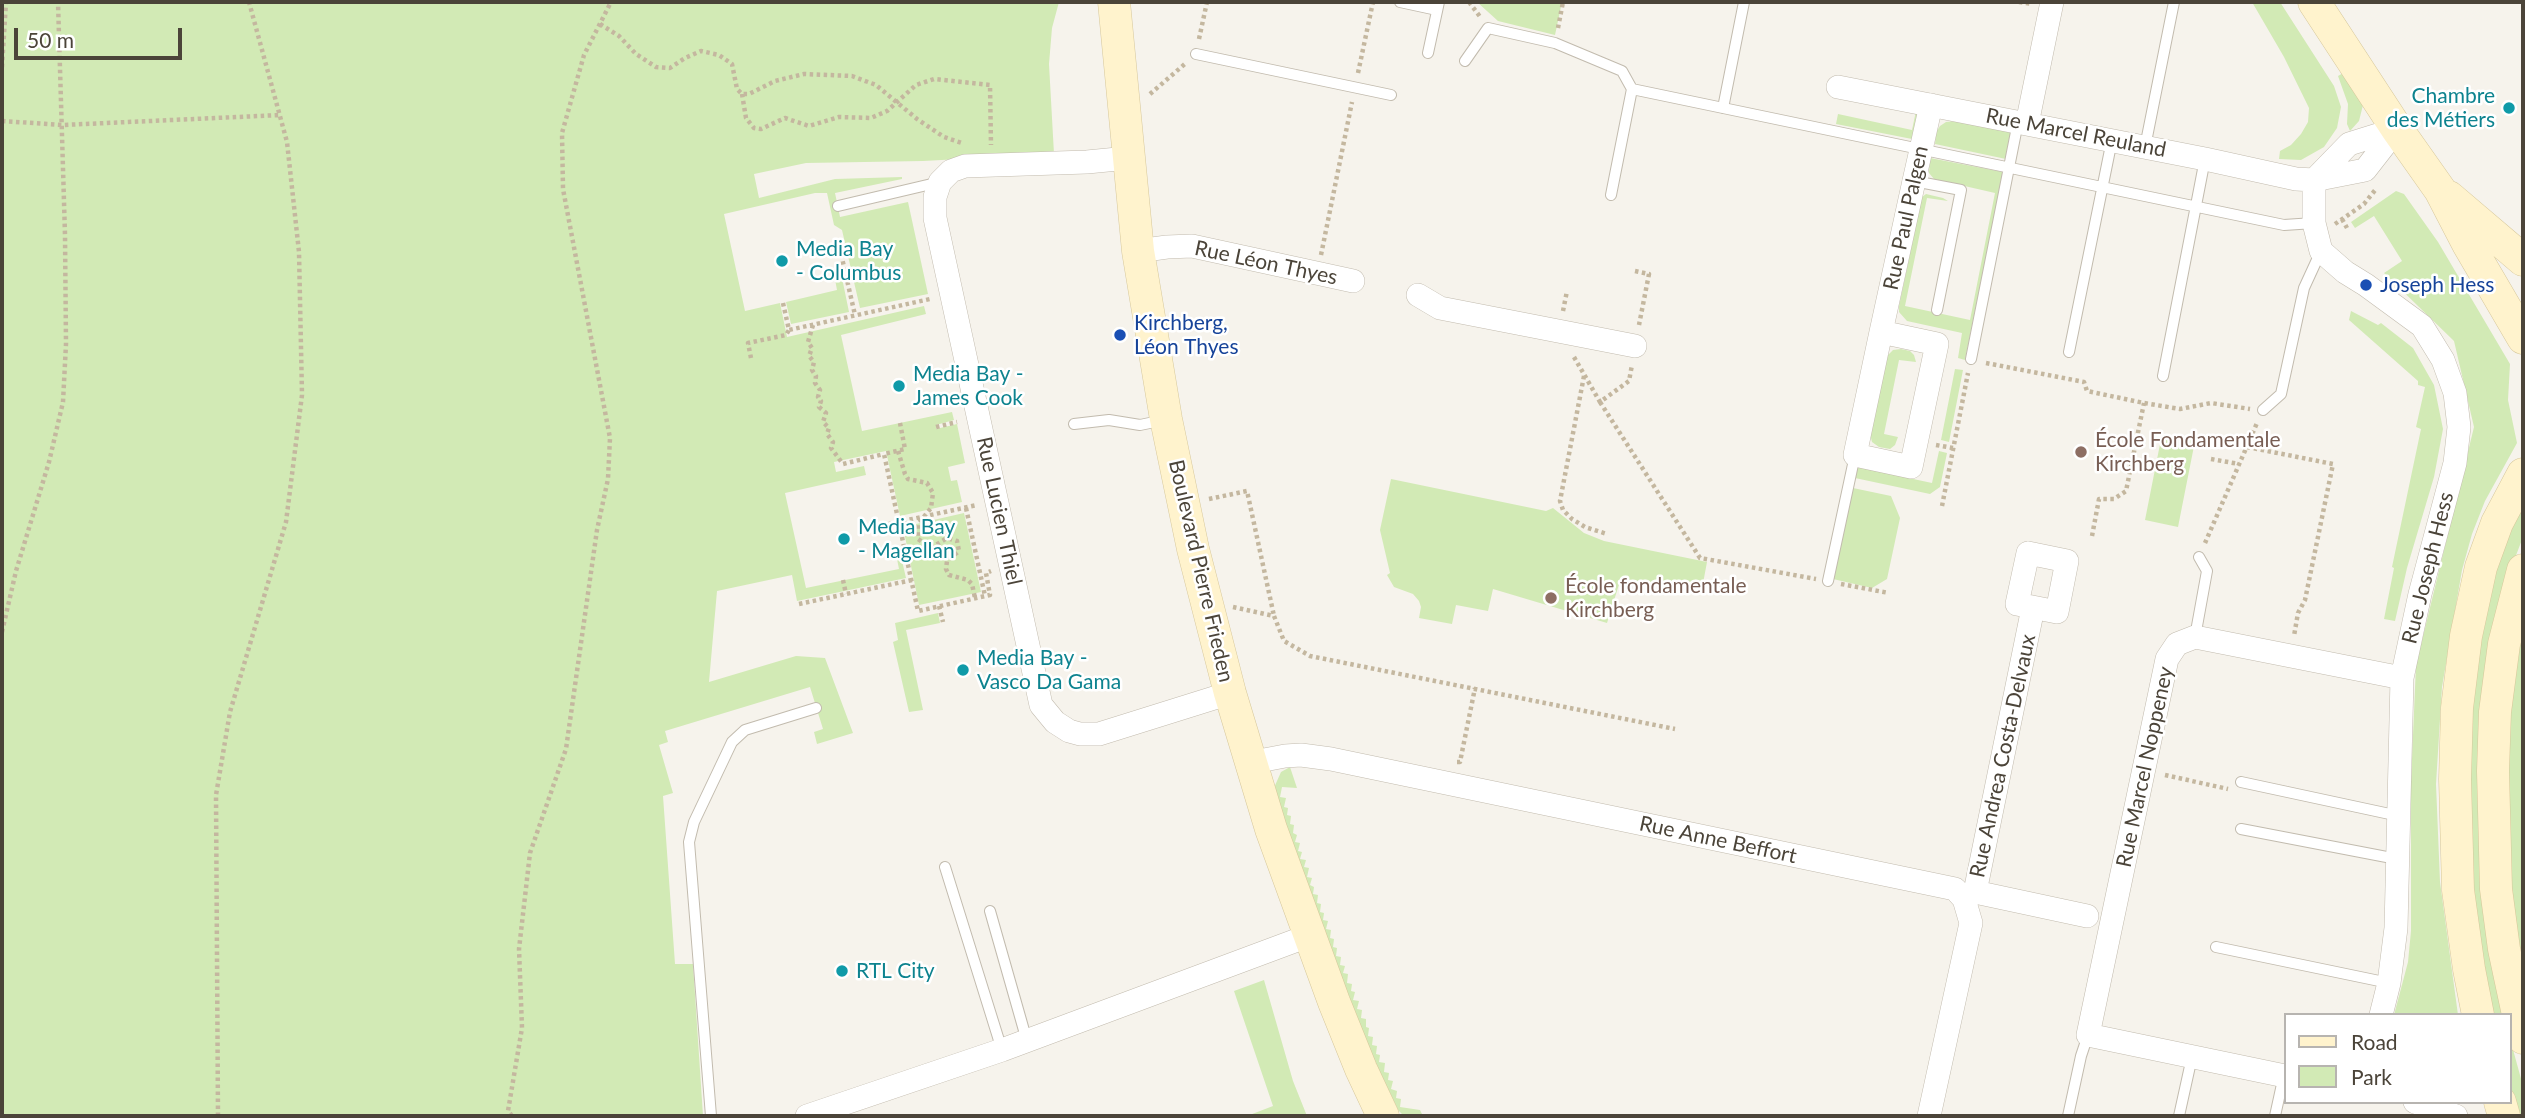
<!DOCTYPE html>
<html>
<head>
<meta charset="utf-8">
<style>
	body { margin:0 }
	#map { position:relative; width:2525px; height:1118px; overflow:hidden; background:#f6f3ec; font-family:Lato,sans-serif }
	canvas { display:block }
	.frame { position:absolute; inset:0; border:4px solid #4b4439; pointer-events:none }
	.legend { position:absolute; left:2284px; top:1013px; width:228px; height:91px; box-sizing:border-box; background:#fff; border:2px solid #b7b4b0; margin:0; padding:9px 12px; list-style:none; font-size:21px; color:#4b4439 }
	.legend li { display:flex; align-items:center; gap:14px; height:35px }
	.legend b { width:35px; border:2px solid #b7b4b0 }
	.scale { position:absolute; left:14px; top:28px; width:168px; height:32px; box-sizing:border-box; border:4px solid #4b4439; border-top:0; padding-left:9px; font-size:21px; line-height:24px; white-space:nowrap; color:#4b4439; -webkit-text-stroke:5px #fff; paint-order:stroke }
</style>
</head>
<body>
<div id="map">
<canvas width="2525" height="1118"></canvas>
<div class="frame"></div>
<ul class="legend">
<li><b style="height:9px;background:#fff3cd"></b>Road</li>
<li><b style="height:19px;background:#d2eab5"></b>Park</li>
</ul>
<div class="scale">50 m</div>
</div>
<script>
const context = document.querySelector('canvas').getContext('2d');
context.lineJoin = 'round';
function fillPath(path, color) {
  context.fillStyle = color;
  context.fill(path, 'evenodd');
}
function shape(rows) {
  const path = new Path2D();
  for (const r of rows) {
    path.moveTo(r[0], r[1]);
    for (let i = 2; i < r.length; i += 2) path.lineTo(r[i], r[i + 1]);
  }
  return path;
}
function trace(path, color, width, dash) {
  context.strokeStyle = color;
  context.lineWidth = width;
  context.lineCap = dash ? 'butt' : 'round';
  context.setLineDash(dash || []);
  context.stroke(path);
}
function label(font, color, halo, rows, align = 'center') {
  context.font = font + ' Lato,sans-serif';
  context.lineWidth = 5;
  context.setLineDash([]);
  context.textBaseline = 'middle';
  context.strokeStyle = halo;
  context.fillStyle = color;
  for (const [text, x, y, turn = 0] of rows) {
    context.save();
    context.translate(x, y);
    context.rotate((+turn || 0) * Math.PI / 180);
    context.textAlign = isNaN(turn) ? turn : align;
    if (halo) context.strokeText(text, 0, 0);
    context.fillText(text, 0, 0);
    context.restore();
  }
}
fillPath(shape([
	[2,2,1059,2,1052,28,1049,64,1054,154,923,161,806,163,754,174,759,198,835,179,902,177,902,179,835,193,840,217,908,202,928,294,860,308,842,230,834,225,827,193,815,193,724,214,745,311,780,303,787,337,924,306,926,314,841,335,862,431,952,412,954,420,936,425,936,429,957,424,965,463,948,467,951,481,957,480,962,502,900,516,886,451,834,462,836,472,864,466,866,475,785,493,806,588,899,569,896,554,900,552,906,578,797,601,792,575,717,591,709,682,796,656,825,658,853,733,817,744,814,732,823,729,810,687,665,731,668,742,659,745,673,793,663,796,675,964,693,964,703,1116,2,1116],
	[1477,2,1562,2,1555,35,1498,21],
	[2252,2,2280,2,2334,86,2341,107,2337,128,2324,147,2301,160,2279,159,2280,151,2291,145,2301,134,2308,122,2309,108,2284,57],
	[2345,72,2363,105,2359,121,2350,131,2347,124,2348,104,2338,76],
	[1916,111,1923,113,1917,140,1836,124,1838,114,1912,130],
	[1955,121,2012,132,2006,159,1935,144,1936,132,1940,126,1946,122],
	[1930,158,2003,172,1965,360,1958,358,1962,333,1907,321,1899,312,1899,306,1922,197,1926,194,1943,198,1948,201,1927,198,1905,306,1970,320,1995,193,1934,179,1929,173],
	[2396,191,2404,194,2438,242,2510,364,2508,400,2517,443,2485,501,2472,534,2462,570,2442,687,2436,784,2440,882,2458,1015,2394,1015,2408,962,2411,931,2411,782,2416,665,2474,427,2454,341,2384,273,2402,261,2374,216,2355,228,2351,222],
	[841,273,849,312,791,324,786,302,837,290,834,274],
	[2351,311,2378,325,2381,323,2413,348,2434,385,2443,429,2434,477,2407,568,2395,621,2384,619,2394,568,2392,567,2421,429,2416,427,2425,387,2418,385,2418,381,2349,320],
	[1901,349,1910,351,1914,355,1916,362,1899,360,1884,434,1898,437,1895,445,1890,449,1879,447,1872,442,1870,434,1887,356,1893,350],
	[1955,369,1963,370,1949,442,1941,440],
	[2162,434,2195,441,2178,527,2145,520],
	[1939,451,1947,453,1940,487,1930,494,1855,478,1857,467,1932,483],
	[1391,479,1546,511,1553,508,1584,533,1604,541,1707,562,1701,594,1621,578,1607,623,1493,589,1488,611,1456,605,1452,624,1419,618,1421,607,1419,601,1413,594,1394,587,1387,575,1390,573,1380,530],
	[1853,488,1891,496,1900,518,1887,579,1872,588,1833,579],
	[2523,497,2523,537,2504,587,2505,1015,2488,1015,2484,994,2468,834,2472,693,2483,622,2499,559],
	[964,513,981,592,919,605,903,527],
	[938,613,940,623,906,630,923,710,909,712,893,642,898,640,895,623],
	[2523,614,2523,975,2515,948,2504,769],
	[1290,767,1297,788,1282,787,1280,797,1286,798,1284,807,1288,808,1287,815,1291,816,1290,824,1294,825,1293,833,1297,835,1295,842,1300,843,1298,851,1302,852,1300,859,1306,860,1304,867,1309,868,1307,877,1312,878,1310,885,1314,887,1313,894,1318,895,1317,903,1321,904,1320,912,1324,913,1323,920,1328,921,1326,929,1331,930,1330,938,1334,939,1333,947,1337,948,1336,956,1341,957,1340,965,1345,966,1343,973,1348,974,1347,983,1352,984,1351,991,1355,992,1353,1000,1359,1001,1357,1009,1362,1010,1361,1018,1366,1019,1366,1027,1369,1028,1368,1036,1373,1037,1372,1045,1377,1046,1376,1054,1380,1055,1379,1062,1385,1063,1384,1072,1389,1073,1388,1080,1393,1081,1391,1089,1397,1091,1396,1098,1401,1099,1400,1107,1420,1110,1423,1116,1404,1116,1398,1110,1352,1013,1273,790,1281,772],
	[1264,980,1293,1081,1307,1116,1247,1116,1273,1106,1234,991],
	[2509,1035,2523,1086,2523,1116,2515,1116,2509,1096]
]), '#d2eab5');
const lane = shape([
	[1400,2,1437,10],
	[1428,53,1439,2],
	[1196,54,1391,95],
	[1465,61,1488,28,1555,43,1622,71,1632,89,2284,225,2314,223],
	[1723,108,1744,2],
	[2145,147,2174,2],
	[1914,181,1961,190,1937,310],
	[1611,195,1632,89],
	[838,206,940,182],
	[2069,352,2112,140],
	[1971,359,2018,122],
	[2163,376,2205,159],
	[2263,410,2281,394,2304,288,2321,251],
	[1074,424,1109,420,1140,425,1164,420],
	[1828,581,1855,455],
	[2195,637,2207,571,2199,557],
	[2241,782,2399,816],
	[2241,829,2397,859],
	[945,867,1002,1050],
	[990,911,1027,1041],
	[2216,947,2389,983],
	[711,1116,689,842,694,822,732,742,745,730,816,708],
	[2068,1116,2081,1056,2088,1035],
	[2179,1116,2192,1057],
	[2275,1116,2284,1075]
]);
const street = shape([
	[1838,87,2205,159,2296,179,2314,180,2365,170,2397,129],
	[2027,124,2052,2],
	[1128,158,1087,162,965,166,951,171,940,182,935,197,935,218,1041,705,1055,722,1069,731,1080,734,1099,734,1230,693],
	[1138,251,1167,247,1192,246,1353,281],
	[1418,295,1440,308,1635,346],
	[1881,332,1937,344,1911,467,1855,455,1881,332,1914,181,1931,105],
	[2028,553,2067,561,2057,612,2017,604,2028,553],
	[1251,767,1264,760,1285,756,1301,755,1331,759,1955,889,1964,899,1971,923,1929,1116],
	[1975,892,2087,916],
	[1964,899,1975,892,2033,608],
	[2381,1015,2389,983,2396,928,2402,678,2420,594,2455,463,2459,427,2455,393,2443,360,2422,326,2366,285,2345,272,2321,251,2314,223,2314,180,2349,144,2397,129],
	[2285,1076,2088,1035,2167,659,2177,644,2195,637,2402,678],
	[2415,1102,2456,1116],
	[807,1116,1002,1050,1308,936]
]);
const secondary = shape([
	[1114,2,1138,251,1166,419,1193,549,1230,693,1271,829,1334,1002,1361,1069,1383,1116],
	[2314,2,2397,129,2440,190,2468,244,2523,338],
	[2449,197,2523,260],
	[2523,570,2504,644,2495,712,2493,771,2496,889,2504,949,2523,1038],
	[2478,1015,2469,969,2458,890,2455,779,2457,708,2466,636,2481,567,2497,523,2523,474],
	[2500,1102,2504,1116]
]);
trace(lane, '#c2bbae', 12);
trace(street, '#c2bbae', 24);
trace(secondary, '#d6c79b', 33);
trace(shape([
	[1469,2,1481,18],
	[2019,2,2032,4],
	[600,24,619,36,636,54,656,67,670,68,685,58,701,51,719,55,732,64,737,89,742,94,749,94,775,81,804,74,852,76,876,85,917,119,944,137,962,143],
	[1558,28,1563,2],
	[1199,39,1207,2],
	[2,67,6,2],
	[1358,73,1373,2],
	[742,94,746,118,754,128,761,129,785,118,809,126,839,117,871,118,887,111,916,85,934,79,990,85,991,145],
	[1150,94,1186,63],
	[2,121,63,125,281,115],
	[2342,219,2347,228],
	[2335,224,2364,204,2376,189],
	[828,248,839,245,855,315],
	[1321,255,1352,102],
	[1635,271,1649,274,1639,325],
	[783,303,789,330,930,299],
	[1563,311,1567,291],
	[813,325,808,342,812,348,809,356,814,362,812,370,816,376,815,383,820,390,818,397,821,401,819,407,826,413,823,422,829,428,827,434,833,442,831,448,843,464,884,454],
	[1574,357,1600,402,1629,381,1632,365],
	[751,358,748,343,786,335,789,330],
	[1986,363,2084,382,2087,391,2144,403,2180,409,2211,403,2250,409],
	[1584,376,1560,501,1563,510,1572,519,1585,527,1607,534],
	[1600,402,1700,558,1816,579],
	[900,423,905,449,884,454,918,611,990,595,986,573,991,571],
	[936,427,957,422],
	[1936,445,1953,448],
	[2247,447,2333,464,2305,600,2298,613,2294,636],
	[898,451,905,474,908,479,927,483,933,493,931,508,918,524,918,539,928,546,934,546,947,538,957,541,959,551,947,561,946,569,949,575,968,580,972,584,975,598],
	[2211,459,2239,464],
	[1209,499,1247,491,1274,616],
	[1942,506,1968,373],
	[966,508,985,596],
	[889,524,977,505],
	[2092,536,2099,499,2114,499,2126,491,2144,403],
	[2205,543,2257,423],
	[843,580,846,594],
	[1841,584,1889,593],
	[799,604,912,580],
	[939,606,943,622],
	[1233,607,1274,616,1284,641,1310,656,1675,729],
	[2,632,16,571,49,462,63,402,66,344,65,235,58,2],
	[1457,762,1460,762,1475,688],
	[2165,775,2228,789],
	[218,1116,216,795,230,712,286,522,302,395,299,252,287,142,249,2],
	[512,1116,508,1111,522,1028,519,949,530,853,566,749,597,530,608,479,610,438,563,189,562,133,584,55,611,2]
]), '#c4b79f', 4.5, [3.5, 3.5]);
trace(lane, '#fff', 10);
trace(street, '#fff', 23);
trace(secondary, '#fff3cd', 32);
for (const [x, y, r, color] of [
	[2509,108,7,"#0f9aa8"],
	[782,261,7,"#0f9aa8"],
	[2366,285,7,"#1a4fb4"],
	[1120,335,7,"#1a4fb4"],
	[899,386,7,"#0f9aa8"],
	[2081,452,7,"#8d6e63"],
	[844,539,7,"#0f9aa8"],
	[1551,598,7,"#8d6e63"],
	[963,670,7,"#0f9aa8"],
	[842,971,7,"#0f9aa8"]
]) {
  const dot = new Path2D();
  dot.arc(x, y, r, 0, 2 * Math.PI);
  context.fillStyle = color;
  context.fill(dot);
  trace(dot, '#fff', 2.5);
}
label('21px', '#0d838f', '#fff', [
	["Chambre",2495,96,"right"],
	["des Métiers",2495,120,"right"],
	["Media Bay",796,249],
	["- Columbus",796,273],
	["Media Bay -",913,374],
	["James Cook",913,398],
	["Media Bay",858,527],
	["- Magellan",858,551],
	["Media Bay -",977,658],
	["Vasco Da Gama",977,682],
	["RTL City",856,971]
], 'left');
label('21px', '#4b4439', '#fff', [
	["Rue Marcel Reuland",2076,133,11],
	["Rue Paul Palgen",1906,218,-78],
	["Rue Léon Thyes",1266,263,12],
	["Rue Lucien Thiel",999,511,78],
	["Rue Joseph Hess",2428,568,-76],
	["Boulevard Pierre Frieden",1201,571,77],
	["Rue Andrea Costa-Delvaux",2003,756,-78],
	["Rue Marcel Noppeney",2145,767,-78],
	["Rue Anne Beffort",1718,840,12]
]);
label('21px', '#164399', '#fff', [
	["Joseph Hess",2380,285],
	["Kirchberg,",1134,323],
	["Léon Thyes",1134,347]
], 'left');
label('21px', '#785e54', '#fff', [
	["École Fondamentale",2095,440],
	["Kirchberg",2095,464],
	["École fondamentale",1565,586],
	["Kirchberg",1565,610]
], 'left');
</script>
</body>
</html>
